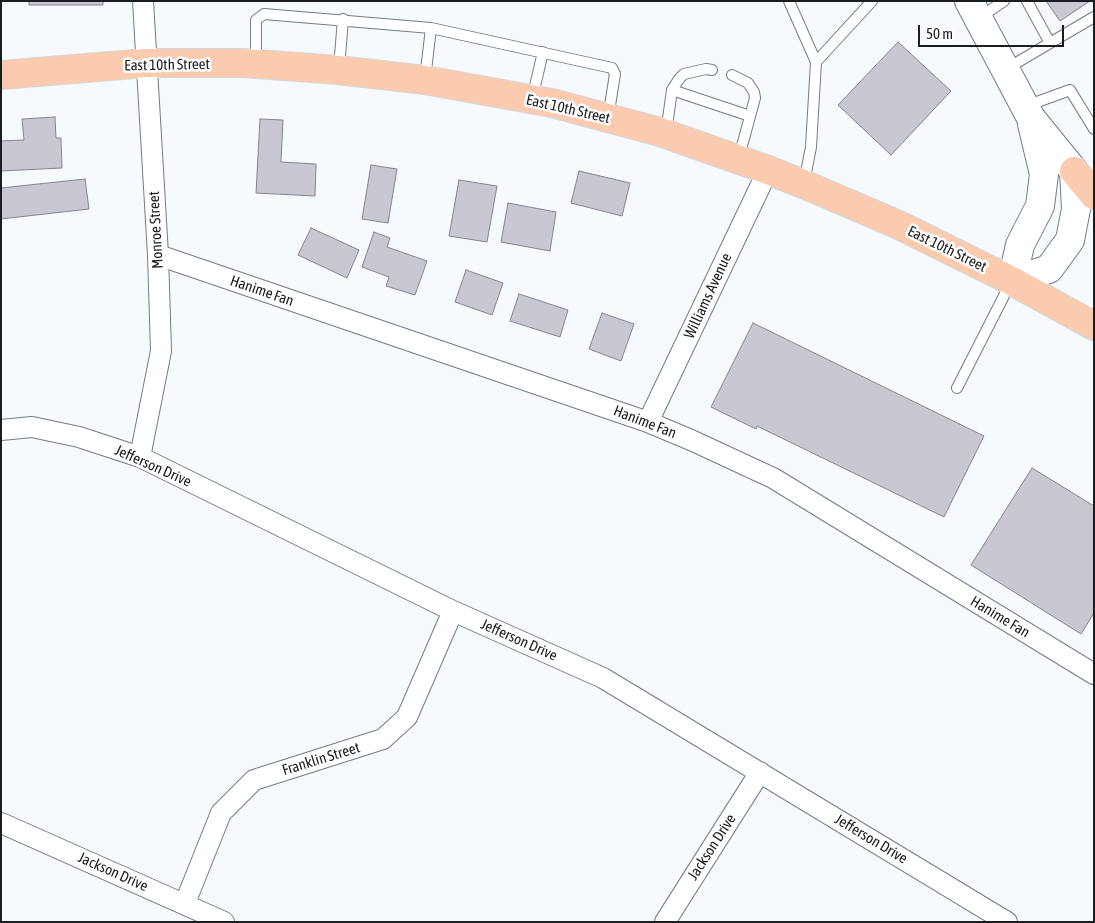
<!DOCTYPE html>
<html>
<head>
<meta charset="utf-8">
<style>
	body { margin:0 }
	#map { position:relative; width:1095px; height:923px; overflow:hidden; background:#f6fafe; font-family:"Asap Condensed",sans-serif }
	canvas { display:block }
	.frame { position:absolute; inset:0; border:2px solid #1a1d20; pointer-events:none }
	.scale { position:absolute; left:918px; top:25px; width:146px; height:22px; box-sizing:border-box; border:2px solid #1a1d20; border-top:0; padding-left:6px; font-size:15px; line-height:18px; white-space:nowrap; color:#1a1d20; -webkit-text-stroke:4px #fff; paint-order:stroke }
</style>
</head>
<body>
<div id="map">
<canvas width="1095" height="923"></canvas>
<div class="frame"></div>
<div class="scale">50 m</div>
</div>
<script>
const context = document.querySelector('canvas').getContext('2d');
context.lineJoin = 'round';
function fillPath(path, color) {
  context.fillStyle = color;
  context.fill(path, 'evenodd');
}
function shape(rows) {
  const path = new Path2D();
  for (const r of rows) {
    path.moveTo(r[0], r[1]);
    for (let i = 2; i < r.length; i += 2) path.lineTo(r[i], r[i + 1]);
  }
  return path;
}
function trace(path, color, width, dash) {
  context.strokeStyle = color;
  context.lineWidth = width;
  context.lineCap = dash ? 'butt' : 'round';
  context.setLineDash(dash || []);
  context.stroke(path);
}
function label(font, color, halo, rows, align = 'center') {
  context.font = font + ' "Asap Condensed",sans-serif';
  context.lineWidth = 5;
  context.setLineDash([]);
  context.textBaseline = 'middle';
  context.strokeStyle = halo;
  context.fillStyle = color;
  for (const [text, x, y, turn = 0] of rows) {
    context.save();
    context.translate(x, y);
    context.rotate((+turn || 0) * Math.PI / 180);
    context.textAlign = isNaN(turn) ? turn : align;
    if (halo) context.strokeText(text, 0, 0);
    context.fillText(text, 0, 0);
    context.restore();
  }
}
const building = shape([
	[29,1,103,1,103,5,29,5,29,1],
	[1046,1,1090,1,1060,21,1046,1],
	[898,42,951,91,891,155,838,105,898,42],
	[55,117,56,138,61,138,62,168,1,171,1,141,24,140,22,119,55,117],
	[260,119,283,120,281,162,316,164,315,196,256,193,260,119],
	[371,165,397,169,388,223,362,219,371,165],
	[579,171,630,183,622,216,571,203,579,171],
	[85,179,89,209,1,219,1,188,85,179],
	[459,180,497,186,487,242,449,236,459,180],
	[508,203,556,212,550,251,501,242,508,203],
	[311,228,359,250,347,278,298,255,311,228],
	[374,232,390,238,387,247,427,261,415,295,386,286,389,277,362,267,374,232],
	[466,270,503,283,492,315,455,302,466,270],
	[519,294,568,310,560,337,510,321,519,294],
	[602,313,634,324,621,361,589,349,602,313],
	[753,323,984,436,944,517,757,426,756,429,711,407,753,323],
	[1032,468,1094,506,1094,613,1081,634,971,565,1032,468]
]);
fillPath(building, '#c8c7d2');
trace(building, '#85848e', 1);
const lane = shape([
	[789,1,816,62,811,147,804,183],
	[1027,1,1050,43],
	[980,17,1004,1],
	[816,62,872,1],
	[256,63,256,20,264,14,431,28,612,68,615,74,608,118],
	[339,68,343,19],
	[1006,69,1094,17],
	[732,75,748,83,754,92,755,98,739,157],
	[425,79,431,28],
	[672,90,750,116],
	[532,99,543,52],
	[1026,106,1070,90,1094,129],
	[666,133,672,90,679,79,684,74,706,69,712,70],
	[957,388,1011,282]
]);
const street = shape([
	[158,255,648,422,691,440,773,478,1094,674],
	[648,422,768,170],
	[1,430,32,427,79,437,140,457,453,611,603,678,1007,922],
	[140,457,161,351,158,255,143,1],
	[1,823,224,922],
	[185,903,221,813,254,780,383,739,407,717,453,611],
	[665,922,760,772]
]);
const secondary = shape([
	[969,1,1031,118,1074,171,1076,209,1070,240,1049,269,1012,281],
	[1012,281,1020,245,1040,206,1044,174,1032,124]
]);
const primary = shape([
	[1,75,147,63,243,63,338,70,425,80,552,103,660,132,768,170,803,184,899,225,1012,281,1094,326],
	[1074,171,1094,195]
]);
trace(lane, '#747c84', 12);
trace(street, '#747c84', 22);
trace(secondary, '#747c84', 30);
trace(primary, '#d6d6d7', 30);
trace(lane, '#fff', 10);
trace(street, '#fff', 20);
trace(secondary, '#fff', 28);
trace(primary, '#fbcbaf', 28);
label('15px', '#1a1d20', '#fff', [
	["East 10th Street",167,65,-1],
	["East 10th Street",568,109,13],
	["Monroe Street",156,230,-93],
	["East 10th Street",947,249,26],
	["Hanime Fan",262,291,19],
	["Williams Avenue",708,296,-65],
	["Hanime Fan",645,422,21],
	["Jefferson Drive",153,466,24],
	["Hanime Fan",1000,617,31],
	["Jefferson Drive",519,640,24],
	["Franklin Street",321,759,-17],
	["Jefferson Drive",871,839,31],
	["Jackson Drive",712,847,-57],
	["Jackson Drive",113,872,24]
]);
</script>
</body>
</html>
